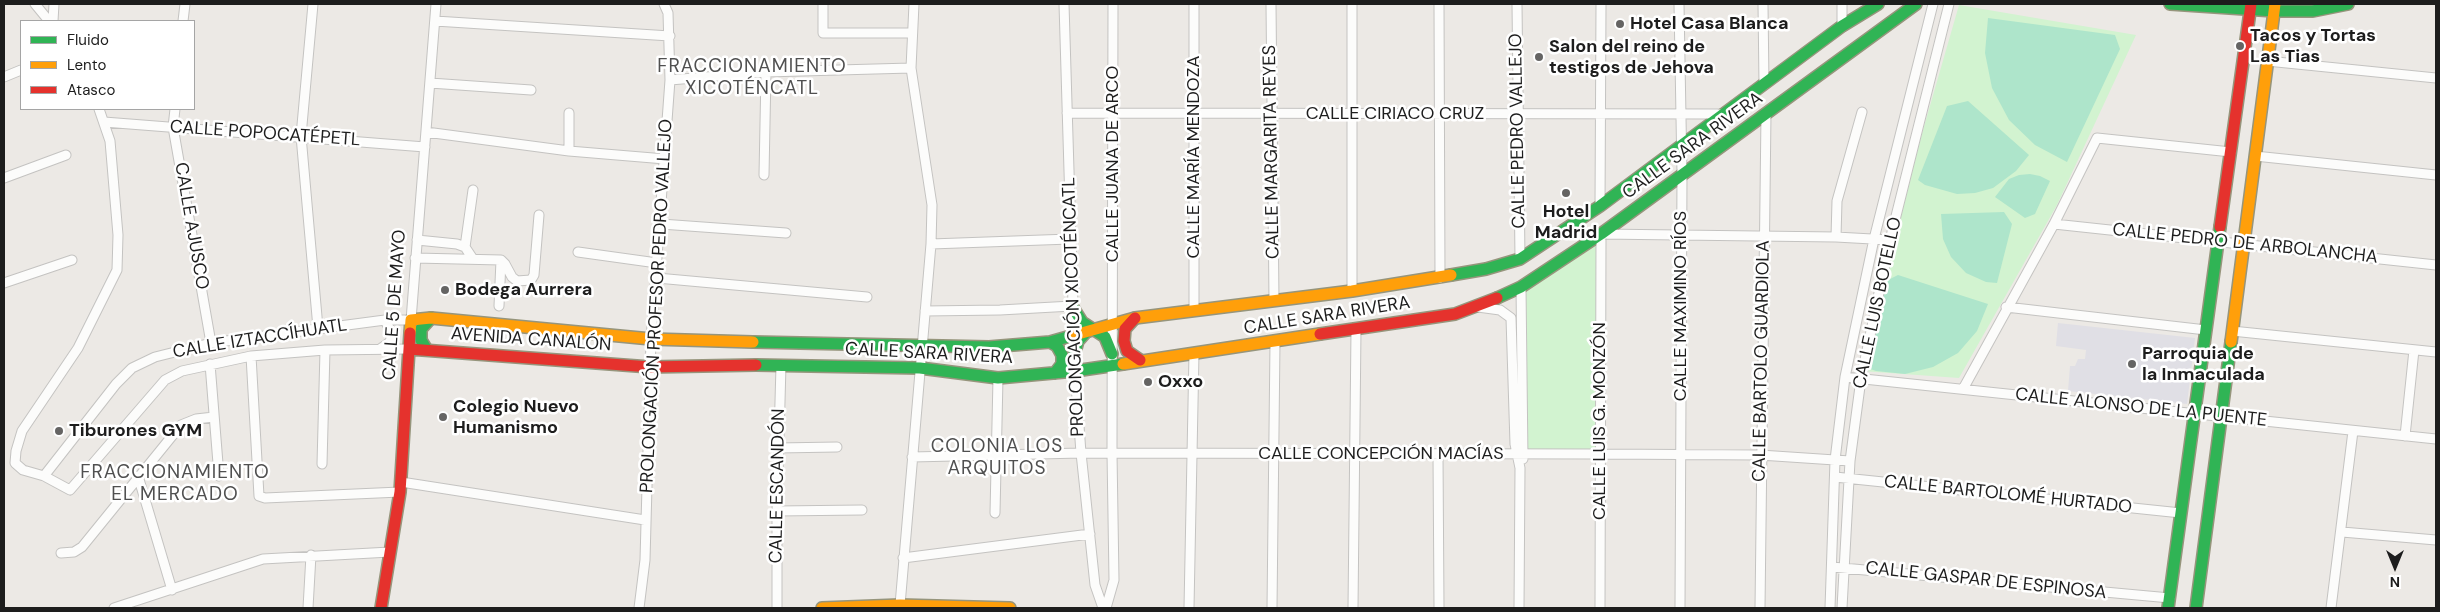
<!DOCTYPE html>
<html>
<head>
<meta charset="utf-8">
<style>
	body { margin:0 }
	#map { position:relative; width:2440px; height:612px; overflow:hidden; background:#ece9e5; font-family:"DM Sans",sans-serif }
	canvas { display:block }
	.frame { position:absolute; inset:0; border:5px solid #1d1d1d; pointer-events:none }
	.legend { position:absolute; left:20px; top:20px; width:175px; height:90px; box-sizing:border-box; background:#fff; border:1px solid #a5a5a5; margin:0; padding:6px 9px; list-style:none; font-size:15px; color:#1d1d1d }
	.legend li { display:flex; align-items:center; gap:10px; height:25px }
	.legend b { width:25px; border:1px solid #a5a5a5 }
	.north { position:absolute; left:2370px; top:542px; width:50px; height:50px; -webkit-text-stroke:4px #fff; paint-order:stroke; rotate:180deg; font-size:14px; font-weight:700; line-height:20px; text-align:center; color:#1d1d1d }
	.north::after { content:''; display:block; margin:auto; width:18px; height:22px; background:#1d1d1d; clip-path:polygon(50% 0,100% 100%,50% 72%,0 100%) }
</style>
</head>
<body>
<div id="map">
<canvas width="2440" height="612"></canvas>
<div class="frame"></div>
<ul class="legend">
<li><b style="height:6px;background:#30b455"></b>Fluido</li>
<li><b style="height:6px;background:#ff9f0a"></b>Lento</li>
<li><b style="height:6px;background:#e5322d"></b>Atasco</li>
</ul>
<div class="north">N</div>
</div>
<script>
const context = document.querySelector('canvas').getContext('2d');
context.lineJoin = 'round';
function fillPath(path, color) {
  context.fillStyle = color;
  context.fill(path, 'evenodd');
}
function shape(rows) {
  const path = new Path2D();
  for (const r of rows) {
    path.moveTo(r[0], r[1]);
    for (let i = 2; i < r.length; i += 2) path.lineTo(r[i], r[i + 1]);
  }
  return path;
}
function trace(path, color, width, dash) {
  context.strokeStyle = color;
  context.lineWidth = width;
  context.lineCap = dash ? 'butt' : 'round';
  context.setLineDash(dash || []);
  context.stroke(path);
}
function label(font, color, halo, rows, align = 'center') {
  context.font = font + ' "DM Sans",sans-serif';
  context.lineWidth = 5;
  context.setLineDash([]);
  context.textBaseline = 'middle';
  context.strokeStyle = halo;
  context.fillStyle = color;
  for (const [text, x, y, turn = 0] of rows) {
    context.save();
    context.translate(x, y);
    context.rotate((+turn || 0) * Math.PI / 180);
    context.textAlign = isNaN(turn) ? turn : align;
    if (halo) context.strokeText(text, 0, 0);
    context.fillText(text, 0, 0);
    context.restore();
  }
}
fillPath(shape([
	[1959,5,2136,35,2057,205,1959,378,1862,371,1891,241],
	[1598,239,1599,453,1524,454,1523,289]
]), '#d2f3d0');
fillPath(shape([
	[1988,18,2115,35,2120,49,2067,162,2035,145,2009,120,1992,88,1985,53],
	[1968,101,2029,155,2016,171,1993,188,1975,193,1957,194,1925,185,1918,180,1947,106],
	[2030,174,2040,176,2050,181,2035,214,2025,218,1995,197,2009,179,2019,175],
	[2004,212,2012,224,1997,283,1986,282,1966,273,1951,257,1943,239,1941,214],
	[1898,275,1988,304,1977,331,1958,353,1933,367,1905,374,1876,371,1865,367,1884,282]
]), '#aee5cb');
fillPath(shape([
	[2058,323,2195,338,2187,404,2068,391,2070,366,2075,366,2078,359,2085,359,2086,350,2056,346]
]), '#e0dfe5');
const street = shape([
	[35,4,49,21],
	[313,4,301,136,318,328],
	[823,4,823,33,912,33],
	[1064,4,1075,371,1081,453,1095,585,1103,608],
	[1194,4,1194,310],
	[1271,4,1274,301],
	[1439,4,1440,278],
	[1517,4,1520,259],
	[1679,4,1682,174,1680,608],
	[1763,4,1764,85],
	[1842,4,1842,26],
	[53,21,54,4],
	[183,21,185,4],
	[435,21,670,36],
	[2267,61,2436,78],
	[4,77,21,70],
	[670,80,766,72,911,68],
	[430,83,531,90],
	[99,109,110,141,118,235,117,270,78,348,22,431,16,451,15,463,23,470,44,476,70,490,165,380,182,371,251,356,325,350,409,349],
	[175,109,173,127,211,343],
	[569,113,569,151],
	[1067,113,1723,114],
	[104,122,425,147],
	[426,132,569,151,665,159],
	[2255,156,2436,175],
	[764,175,766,72],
	[4,178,66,155],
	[1600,206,1601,4],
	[661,224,786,233],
	[2054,224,2436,265],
	[1836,237,1837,201,1862,112],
	[417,240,457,244,465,247,473,259],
	[931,244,1070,239],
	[465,247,473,190],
	[578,252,657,263],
	[415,258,501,260,505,264,512,277,517,281,531,280,534,275,539,215],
	[657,278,867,297],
	[4,283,72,260],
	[1521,287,1523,459],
	[1352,291,1352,4],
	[499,306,501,260],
	[1478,307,1500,310,1511,318,1515,444,1520,468,1519,608],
	[2006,307,2206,330],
	[925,311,1000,310,1072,306],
	[2232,331,2436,352],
	[380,349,390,342,392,334,385,320],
	[251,356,259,496,265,498,400,492],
	[210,364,219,476],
	[1845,377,2436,439],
	[1963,389,2054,224,2097,138,2231,152],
	[2405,436,2414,350],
	[778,448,837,447],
	[1438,455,1439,608],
	[912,457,1081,453,1600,454,1760,455,1850,461],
	[322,464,325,350],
	[44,476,116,384,132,368,155,357,211,343,385,320,411,320,436,4],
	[138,476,172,590],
	[1835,477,2181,513],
	[401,482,645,520],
	[777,511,862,510],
	[995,513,998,378],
	[2342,532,2436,540],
	[61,553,74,552,82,547,181,425,196,419,214,417],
	[903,558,1090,534],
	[1832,567,2170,598],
	[900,605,931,244,932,205,911,68,914,4],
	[114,608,263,559,390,552],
	[308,608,311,555],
	[639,608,645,560,651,339,670,80,668,13,664,4],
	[777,608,777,511,781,365],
	[1106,608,1114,580,1112,453,1113,4],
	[1189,608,1194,353],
	[1272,608,1275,342],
	[1353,608,1356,330],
	[1600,608,1601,234,1836,237,1890,240],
	[1760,608,1766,114],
	[1830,608,1835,460,1845,377,1874,239,1933,4],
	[1842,608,1850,461,1861,379,1890,240,1949,4],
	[2331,608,2353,431]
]);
const fast = shape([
	[2170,4,2274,11,2313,11,2348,4],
	[1451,275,1486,269,1520,259,1600,206,1842,26,1878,4],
	[1497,298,1521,287,1601,234,1916,4],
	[1072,306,1082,322,1105,337,1112,354],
	[753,342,989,347,1050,342,1071,336],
	[1050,342,1057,346,1062,355,1062,364,1055,373],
	[427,350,421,340,421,329,431,318],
	[1074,356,1078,341,1086,332],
	[756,365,920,368,998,378,1075,371,1123,364],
	[2168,608,2220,227],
	[2196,608,2231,342]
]);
const slow = shape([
	[410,333,411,320,431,318,651,339,753,342],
	[1071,336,1135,318,1352,291,1451,275],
	[2231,342,2275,4],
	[1123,364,1320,334],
	[822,608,900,605,1010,608]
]);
const jam = shape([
	[2220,227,2251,4],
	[1135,318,1125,329,1124,341,1127,351,1140,360],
	[1320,334,1455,314,1497,298],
	[409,349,650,367,756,365],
	[381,608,400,492,410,333]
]);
trace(street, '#c4c3c1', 11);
trace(fast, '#96957c', 14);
trace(slow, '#96957c', 14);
trace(jam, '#96957c', 14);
trace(street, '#fcfcfb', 9);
trace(fast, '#30b455', 11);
trace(slow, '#ff9f0a', 11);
trace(jam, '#e5322d', 11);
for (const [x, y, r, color] of [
	[1620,24,5,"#656463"],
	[2240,46,5,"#656463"],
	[1539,57,5,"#656463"],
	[1566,193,5,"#656463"],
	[445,290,5,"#656463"],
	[2132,364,5,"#656463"],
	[1148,382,5,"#656463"],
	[443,417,5,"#656463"],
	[59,431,5,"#656463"]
]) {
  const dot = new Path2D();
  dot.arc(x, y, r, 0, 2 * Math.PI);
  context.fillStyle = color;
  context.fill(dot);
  trace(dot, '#fff', 2);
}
label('bold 18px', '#1d1d1d', '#fff', [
	["Hotel Casa Blanca",1630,24],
	["Tacos y Tortas",2250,36],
	["Las Tias",2250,57],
	["Salon del reino de",1549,47],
	["testigos de Jehova",1549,68],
	["Hotel",1566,212,"center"],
	["Madrid",1566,233,"center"],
	["Bodega Aurrera",455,290],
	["Parroquia de",2142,354],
	["la Inmaculada",2142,375],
	["Oxxo",1158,382],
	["Colegio Nuevo",453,407],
	["Humanismo",453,428],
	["Tiburones GYM",69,431]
], 'left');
label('18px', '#1d1d1d', '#fff', [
	["CALLE CIRIACO CRUZ",1395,114],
	["CALLE PEDRO VALLEJO",1518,131,-91],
	["CALLE POPOCATÉPETL",265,134,4],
	["CALLE SARA RIVERA",1693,146,-36],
	["CALLE MARGARITA REYES",1272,152,-91],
	["CALLE MARÍA MENDOZA",1194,157,-90],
	["CALLE JUANA DE ARCO",1113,164,-90],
	["CALLE AJUSCO",191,226,80],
	["CALLE PEDRO DE ARBOLANCHA",2245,244,6],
	["CALLE LUIS BOTELLO",1878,303,-78],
	["CALLE 5 DE MAYO",395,305,-86],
	["PROLONGACIÓN PROFESOR PEDRO VALLEJO",657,306,-87],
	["CALLE MAXIMINO RÍOS",1681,306,-90],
	["PROLONGACIÓN XICOTÉNCATL",1074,307,-92],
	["CALLE SARA RIVERA",1327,316,-9],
	["CALLE IZTACCÍHUATL",260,339,-9],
	["AVENIDA CANALÓN",531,340,4],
	["CALLE SARA RIVERA",929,354,3],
	["CALLE BARTOLO GUARDIOLA",1762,361,-89],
	["CALLE ALONSO DE LA PUENTE",2141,408,6],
	["CALLE LUIS G. MONZÓN",1600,421,-90],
	["CALLE CONCEPCIÓN MACÍAS",1381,454],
	["CALLE ESCANDÓN",778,486,-89],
	["CALLE BARTOLOMÉ HURTADO",2008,495,6],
	["CALLE GASPAR DE ESPINOSA",1986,581,6]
]);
context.letterSpacing = '1px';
label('19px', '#505050', '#fff', [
	["FRACCIONAMIENTO",752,67],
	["XICOTÉNCATL",752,89],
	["COLONIA LOS",997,447],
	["ARQUITOS",997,469],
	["FRACCIONAMIENTO",175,473],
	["EL MERCADO",175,495]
]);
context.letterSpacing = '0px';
</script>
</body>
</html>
